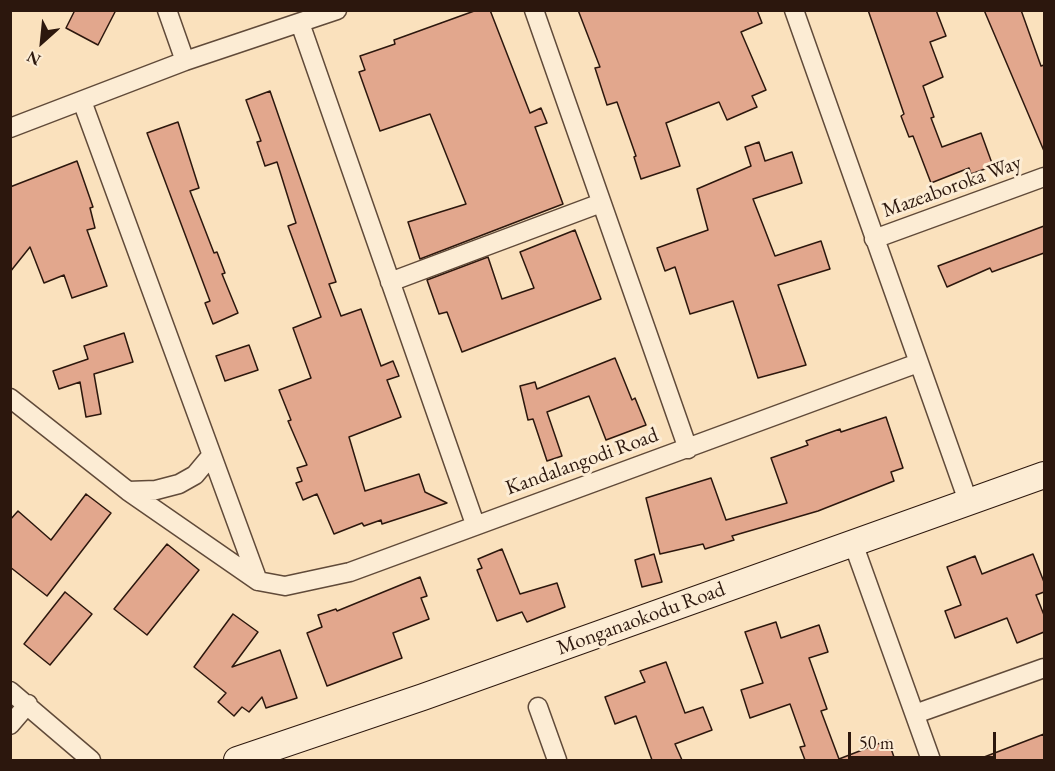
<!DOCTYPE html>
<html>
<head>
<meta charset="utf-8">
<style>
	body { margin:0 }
	#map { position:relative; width:1055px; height:771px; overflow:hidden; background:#fae1bd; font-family:"EB Garamond",serif }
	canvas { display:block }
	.frame { position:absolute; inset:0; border:12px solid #2c170d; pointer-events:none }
	.north { position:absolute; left:12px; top:12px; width:60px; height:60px; -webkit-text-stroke:4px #fcecd4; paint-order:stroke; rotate:207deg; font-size:16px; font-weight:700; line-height:24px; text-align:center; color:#2c170d }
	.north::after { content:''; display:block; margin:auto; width:21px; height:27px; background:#2c170d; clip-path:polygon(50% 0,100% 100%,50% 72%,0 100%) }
	.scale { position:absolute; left:848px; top:732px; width:148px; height:27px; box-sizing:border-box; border:3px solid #2c170d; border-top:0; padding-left:8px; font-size:18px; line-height:21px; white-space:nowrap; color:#2c170d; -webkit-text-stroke:4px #fcecd4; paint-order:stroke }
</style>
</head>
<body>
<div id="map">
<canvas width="1055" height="771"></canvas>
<div class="frame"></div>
<div class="north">N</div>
<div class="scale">50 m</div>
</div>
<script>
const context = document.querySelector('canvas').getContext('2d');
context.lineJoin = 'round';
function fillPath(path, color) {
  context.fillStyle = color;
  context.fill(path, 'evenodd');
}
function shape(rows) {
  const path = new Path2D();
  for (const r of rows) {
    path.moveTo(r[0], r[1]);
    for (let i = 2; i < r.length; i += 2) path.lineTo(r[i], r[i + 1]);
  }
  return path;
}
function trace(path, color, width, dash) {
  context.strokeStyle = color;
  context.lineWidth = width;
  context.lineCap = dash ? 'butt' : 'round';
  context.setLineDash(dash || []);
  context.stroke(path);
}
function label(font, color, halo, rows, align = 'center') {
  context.font = font + ' "EB Garamond",serif';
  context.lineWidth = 6;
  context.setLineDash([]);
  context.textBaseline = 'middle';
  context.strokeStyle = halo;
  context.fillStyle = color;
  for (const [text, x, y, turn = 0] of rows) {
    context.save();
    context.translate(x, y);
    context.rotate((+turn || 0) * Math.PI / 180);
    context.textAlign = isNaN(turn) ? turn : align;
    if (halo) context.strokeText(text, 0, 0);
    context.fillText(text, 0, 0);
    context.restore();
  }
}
const building = shape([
	[75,10,116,10,98,45,66,28,75,10],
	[477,10,490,10,530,113,541,108,547,123,535,127,563,204,420,259,408,222,466,204,430,114,380,131,359,72,365,70,360,56,395,44,394,40,477,10],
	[578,10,757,10,762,23,741,32,766,90,752,96,757,107,727,120,719,102,666,123,680,166,641,179,634,157,636,156,617,102,607,105,595,68,600,67,578,10],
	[868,10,936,10,946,36,930,42,943,77,923,86,934,117,931,118,942,147,981,133,993,166,971,174,969,168,931,183,913,136,909,137,901,116,904,114,868,10],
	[984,10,1021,10,1041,66,1044,65,1044,151,984,10],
	[270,91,336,282,329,284,341,316,361,309,381,366,393,361,399,376,387,380,401,417,349,437,365,491,419,474,425,492,447,503,382,524,381,520,364,526,362,523,334,534,317,494,303,500,296,483,302,481,297,468,307,465,288,421,291,420,279,390,311,378,293,328,321,317,288,226,296,223,277,162,265,166,257,142,261,141,246,100,270,91],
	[178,122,199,188,190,191,214,253,217,252,225,273,222,274,238,313,213,324,205,303,210,301,147,133,178,122],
	[759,142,765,161,792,152,802,183,753,199,775,256,821,241,830,269,778,285,806,365,758,378,733,301,690,314,675,267,665,271,657,248,708,230,697,189,751,166,745,147,759,142],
	[77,161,93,207,90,208,95,228,87,230,107,286,72,298,64,275,44,283,30,247,10,272,10,187,77,161],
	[1044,226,1044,253,992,272,990,268,947,287,938,266,1044,226],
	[575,230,601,299,462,352,447,312,439,314,427,280,488,257,502,299,534,288,520,252,575,230],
	[124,333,133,362,94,374,101,414,86,417,80,382,59,389,53,371,88,359,84,346,124,333],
	[249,345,258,370,225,381,216,356,249,345],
	[615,358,632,400,635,398,646,425,606,440,589,396,547,412,562,456,547,461,533,419,528,420,520,386,535,382,537,389,615,358],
	[886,417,903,468,891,472,894,481,818,511,732,536,734,540,705,549,703,544,660,554,646,498,711,478,726,520,787,503,771,458,808,445,806,441,840,429,841,432,886,417],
	[86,494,111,513,47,596,10,567,10,520,18,511,51,540,86,494],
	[167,544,199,570,147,635,114,609,167,544],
	[502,549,520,594,557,583,565,607,527,622,522,612,497,621,477,570,482,568,478,559,502,549],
	[654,554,662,582,642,587,635,560,654,554],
	[1033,554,1044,582,1044,592,1036,595,1044,615,1044,632,1017,643,1007,618,955,638,945,611,961,605,947,567,975,556,982,574,1033,554],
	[420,577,427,596,421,598,429,619,393,633,402,658,327,686,307,633,322,627,318,615,336,609,337,611,420,577],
	[65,592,92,614,50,665,24,644,65,592],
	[233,614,258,632,232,667,280,650,297,698,266,708,262,697,249,712,242,707,234,716,218,702,226,693,194,667,233,614],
	[776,622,781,638,819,625,828,652,809,658,827,709,821,711,839,759,888,740,895,760,805,760,800,747,805,746,790,704,750,718,741,690,763,683,745,632,776,622],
	[666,662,685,713,703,707,712,730,675,744,682,760,652,760,636,716,615,724,605,697,645,682,640,671,666,662],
	[1044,734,1044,760,979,760,979,759,1044,734]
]);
fillPath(building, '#e2a78d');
trace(building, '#2c170d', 1.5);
const street = shape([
	[167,10,185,61],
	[534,10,688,449],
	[794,10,968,501],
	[300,23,475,524],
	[82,101,258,581],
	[10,128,185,61,337,10],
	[874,239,1044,177],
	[390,282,601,203],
	[10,398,128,491,258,581,285,586,350,572,918,363],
	[128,491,156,490,179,484,195,475,210,457],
	[853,543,931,760],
	[10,691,91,760],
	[538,707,557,760],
	[915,714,1044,668],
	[10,725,28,704]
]);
const secondary = shape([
	[237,760,423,697,1044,475]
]);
trace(street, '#604a39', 21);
trace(secondary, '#2c170d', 28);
trace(street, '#fcecd4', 18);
trace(secondary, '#fcecd4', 26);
label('21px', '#2c170d', '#fcecd4', [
	["Mazeaboroka Way",952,187,-20],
	["Kandalangodi Road",582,462,-20],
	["Monganaokodu Road",641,619,-20]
]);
</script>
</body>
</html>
